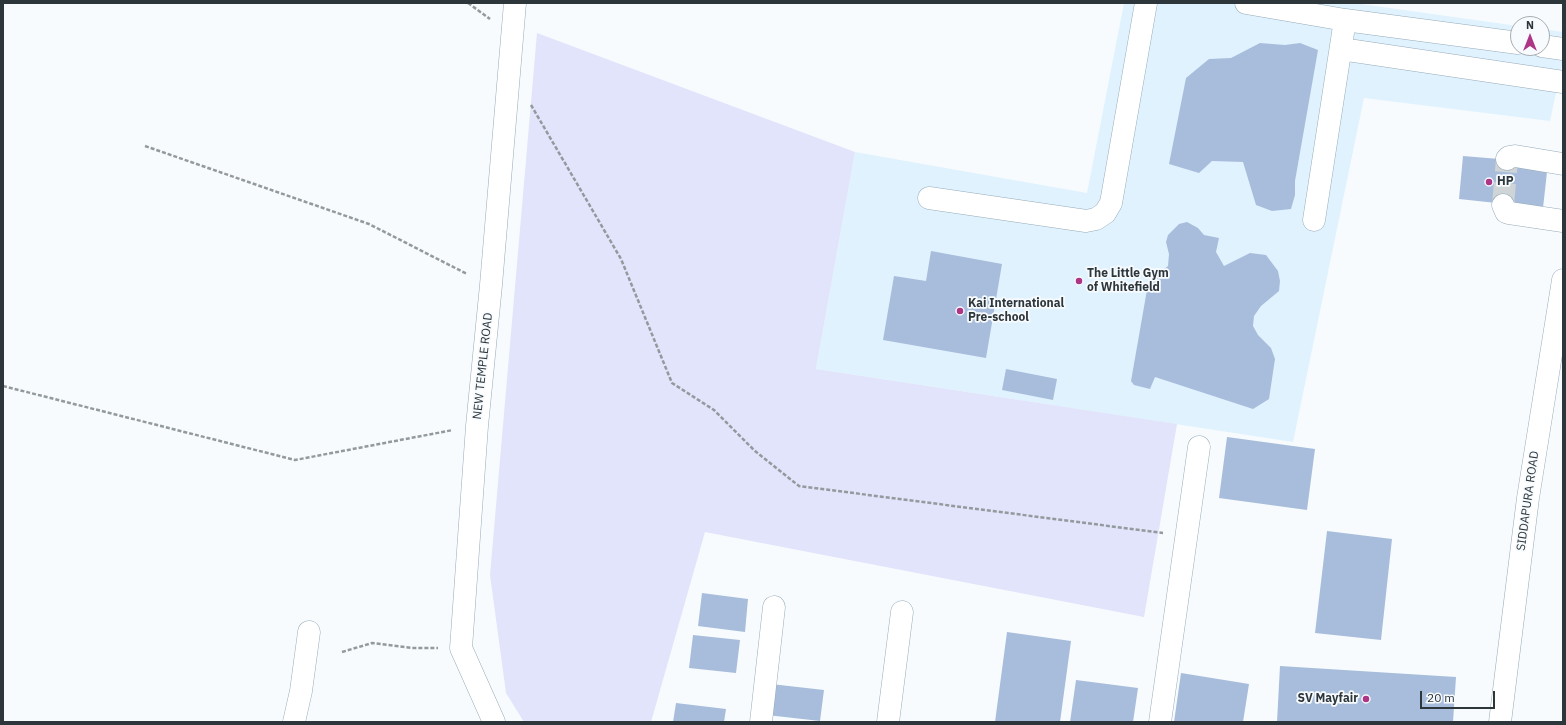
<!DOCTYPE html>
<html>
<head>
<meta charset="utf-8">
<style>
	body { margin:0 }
	#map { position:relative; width:1566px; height:725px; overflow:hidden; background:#f7fbfe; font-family:"IBM Plex Sans",sans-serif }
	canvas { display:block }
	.frame { position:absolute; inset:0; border:4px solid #2d363b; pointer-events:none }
	.north { position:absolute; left:1510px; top:16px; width:40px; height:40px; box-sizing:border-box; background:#f7fbfe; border:1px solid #a6acb0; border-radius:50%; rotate:0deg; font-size:11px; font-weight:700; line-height:16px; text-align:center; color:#2d363b }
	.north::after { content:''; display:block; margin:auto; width:14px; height:18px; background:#ae3486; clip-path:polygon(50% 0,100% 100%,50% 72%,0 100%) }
	.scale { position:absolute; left:1420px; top:691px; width:75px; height:18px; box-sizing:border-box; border:2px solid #2d363b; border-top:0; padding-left:5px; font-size:12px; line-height:14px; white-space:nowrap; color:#2d363b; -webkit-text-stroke:3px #f7fbfe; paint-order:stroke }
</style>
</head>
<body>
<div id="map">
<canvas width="1566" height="725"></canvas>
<div class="frame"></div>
<div class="north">N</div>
<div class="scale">20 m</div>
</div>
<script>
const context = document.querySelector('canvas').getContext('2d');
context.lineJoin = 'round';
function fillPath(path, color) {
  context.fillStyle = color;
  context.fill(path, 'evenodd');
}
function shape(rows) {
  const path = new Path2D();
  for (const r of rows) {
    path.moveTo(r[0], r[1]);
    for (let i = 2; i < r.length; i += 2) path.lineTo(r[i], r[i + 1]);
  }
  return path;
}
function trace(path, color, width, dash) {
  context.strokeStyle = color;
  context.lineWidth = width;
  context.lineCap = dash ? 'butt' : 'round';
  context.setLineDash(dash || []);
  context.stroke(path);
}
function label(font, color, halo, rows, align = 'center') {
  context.font = font + ' "IBM Plex Sans",sans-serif';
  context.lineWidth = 3.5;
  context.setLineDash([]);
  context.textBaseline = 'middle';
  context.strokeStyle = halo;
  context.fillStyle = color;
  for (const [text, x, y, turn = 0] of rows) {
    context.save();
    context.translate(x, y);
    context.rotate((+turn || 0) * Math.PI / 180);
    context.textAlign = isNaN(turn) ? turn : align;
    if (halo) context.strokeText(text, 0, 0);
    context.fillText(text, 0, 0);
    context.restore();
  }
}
fillPath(shape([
	[1124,3,1354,3,1518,26,1518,48,1542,48,1542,29,1563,32,1563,60,1550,121,1364,98,1293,442,816,369,855,152,1087,193]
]), '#e0f2fe');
fillPath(shape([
	[537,33,855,152,816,369,1177,424,1144,617,705,532,651,722,524,722,506,693,490,575]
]), '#e1e4fa');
fillPath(shape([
	[1260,43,1285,45,1300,43,1318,50,1295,181,1295,195,1291,209,1272,211,1256,205,1243,162,1212,161,1199,173,1169,164,1186,78,1209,59,1231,58],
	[1463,156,1548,163,1543,208,1459,199],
	[1187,222,1198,228,1204,235,1219,238,1216,252,1224,266,1250,253,1266,255,1278,271,1280,281,1279,291,1261,306,1254,316,1253,326,1258,335,1271,348,1275,359,1269,399,1253,409,1155,377,1150,389,1134,385,1131,381,1148,284,1152,279,1168,266,1169,254,1166,242,1168,235,1179,224],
	[931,251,1002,264,986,358,883,340,894,276,926,281],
	[1006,369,1057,379,1053,400,1002,390],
	[1227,437,1315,449,1307,510,1219,498],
	[1327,531,1392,539,1381,640,1315,633],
	[702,593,748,599,745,632,698,626],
	[1007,632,1071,641,1060,722,995,722],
	[693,635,740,640,736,673,689,668],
	[1280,666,1456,677,1453,722,1277,722],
	[1181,673,1249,684,1243,722,1174,722],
	[1076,680,1138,688,1133,722,1070,722],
	[771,684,824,690,820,721,767,715],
	[676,703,726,709,724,722,673,722]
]), '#a8bddb');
trace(shape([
	[1503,205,1507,159]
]), '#cfd4d7', 22, [22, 11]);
const minor = shape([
	[1246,3,1345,20],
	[1542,46,1563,49],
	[1341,49,1563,82],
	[1507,159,1509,157,1515,156,1563,164],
	[929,198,1086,221,1096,219,1105,213,1111,203,1146,3],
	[1503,205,1506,212,1509,213,1563,221],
	[1314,220,1345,20,1518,43],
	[294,722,301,691,309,632],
	[494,722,461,648,477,426,491,285,515,3],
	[761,722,774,607],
	[888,722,902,612],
	[1160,722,1199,447],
	[1500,722,1528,498,1563,280]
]);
trace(minor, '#96abb9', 23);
trace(shape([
	[468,3,490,19],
	[531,105,621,259,672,383,714,410,755,451,799,486,1163,533],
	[145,146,369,224,467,274],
	[3,386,295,460,453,430],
	[342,652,372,643,412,648,438,648]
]), '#939a9e', 2.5, [4, 2]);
trace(minor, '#fff', 22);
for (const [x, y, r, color] of [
	[1489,182,4,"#ae3486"],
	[1079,281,4,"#ae3486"],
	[960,311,4,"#ae3486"],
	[1366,699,4,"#ae3486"]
]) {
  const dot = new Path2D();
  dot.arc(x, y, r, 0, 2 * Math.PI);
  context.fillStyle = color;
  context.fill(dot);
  trace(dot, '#f7fbfe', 1.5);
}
label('bold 12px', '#2d363b', '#f7fbfe', [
	["HP",1497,182],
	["The Little Gym",1087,274],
	["of Whitefield",1087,288],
	["Kai International",968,304],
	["Pre-school",968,318],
	["SV Mayfair",1358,699,"right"]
], 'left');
label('12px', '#2d363b', '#f7fbfe', [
	["NEW TEMPLE ROAD",483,366,-84],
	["SIDDAPURA ROAD",1528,501,-82]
]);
</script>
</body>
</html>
